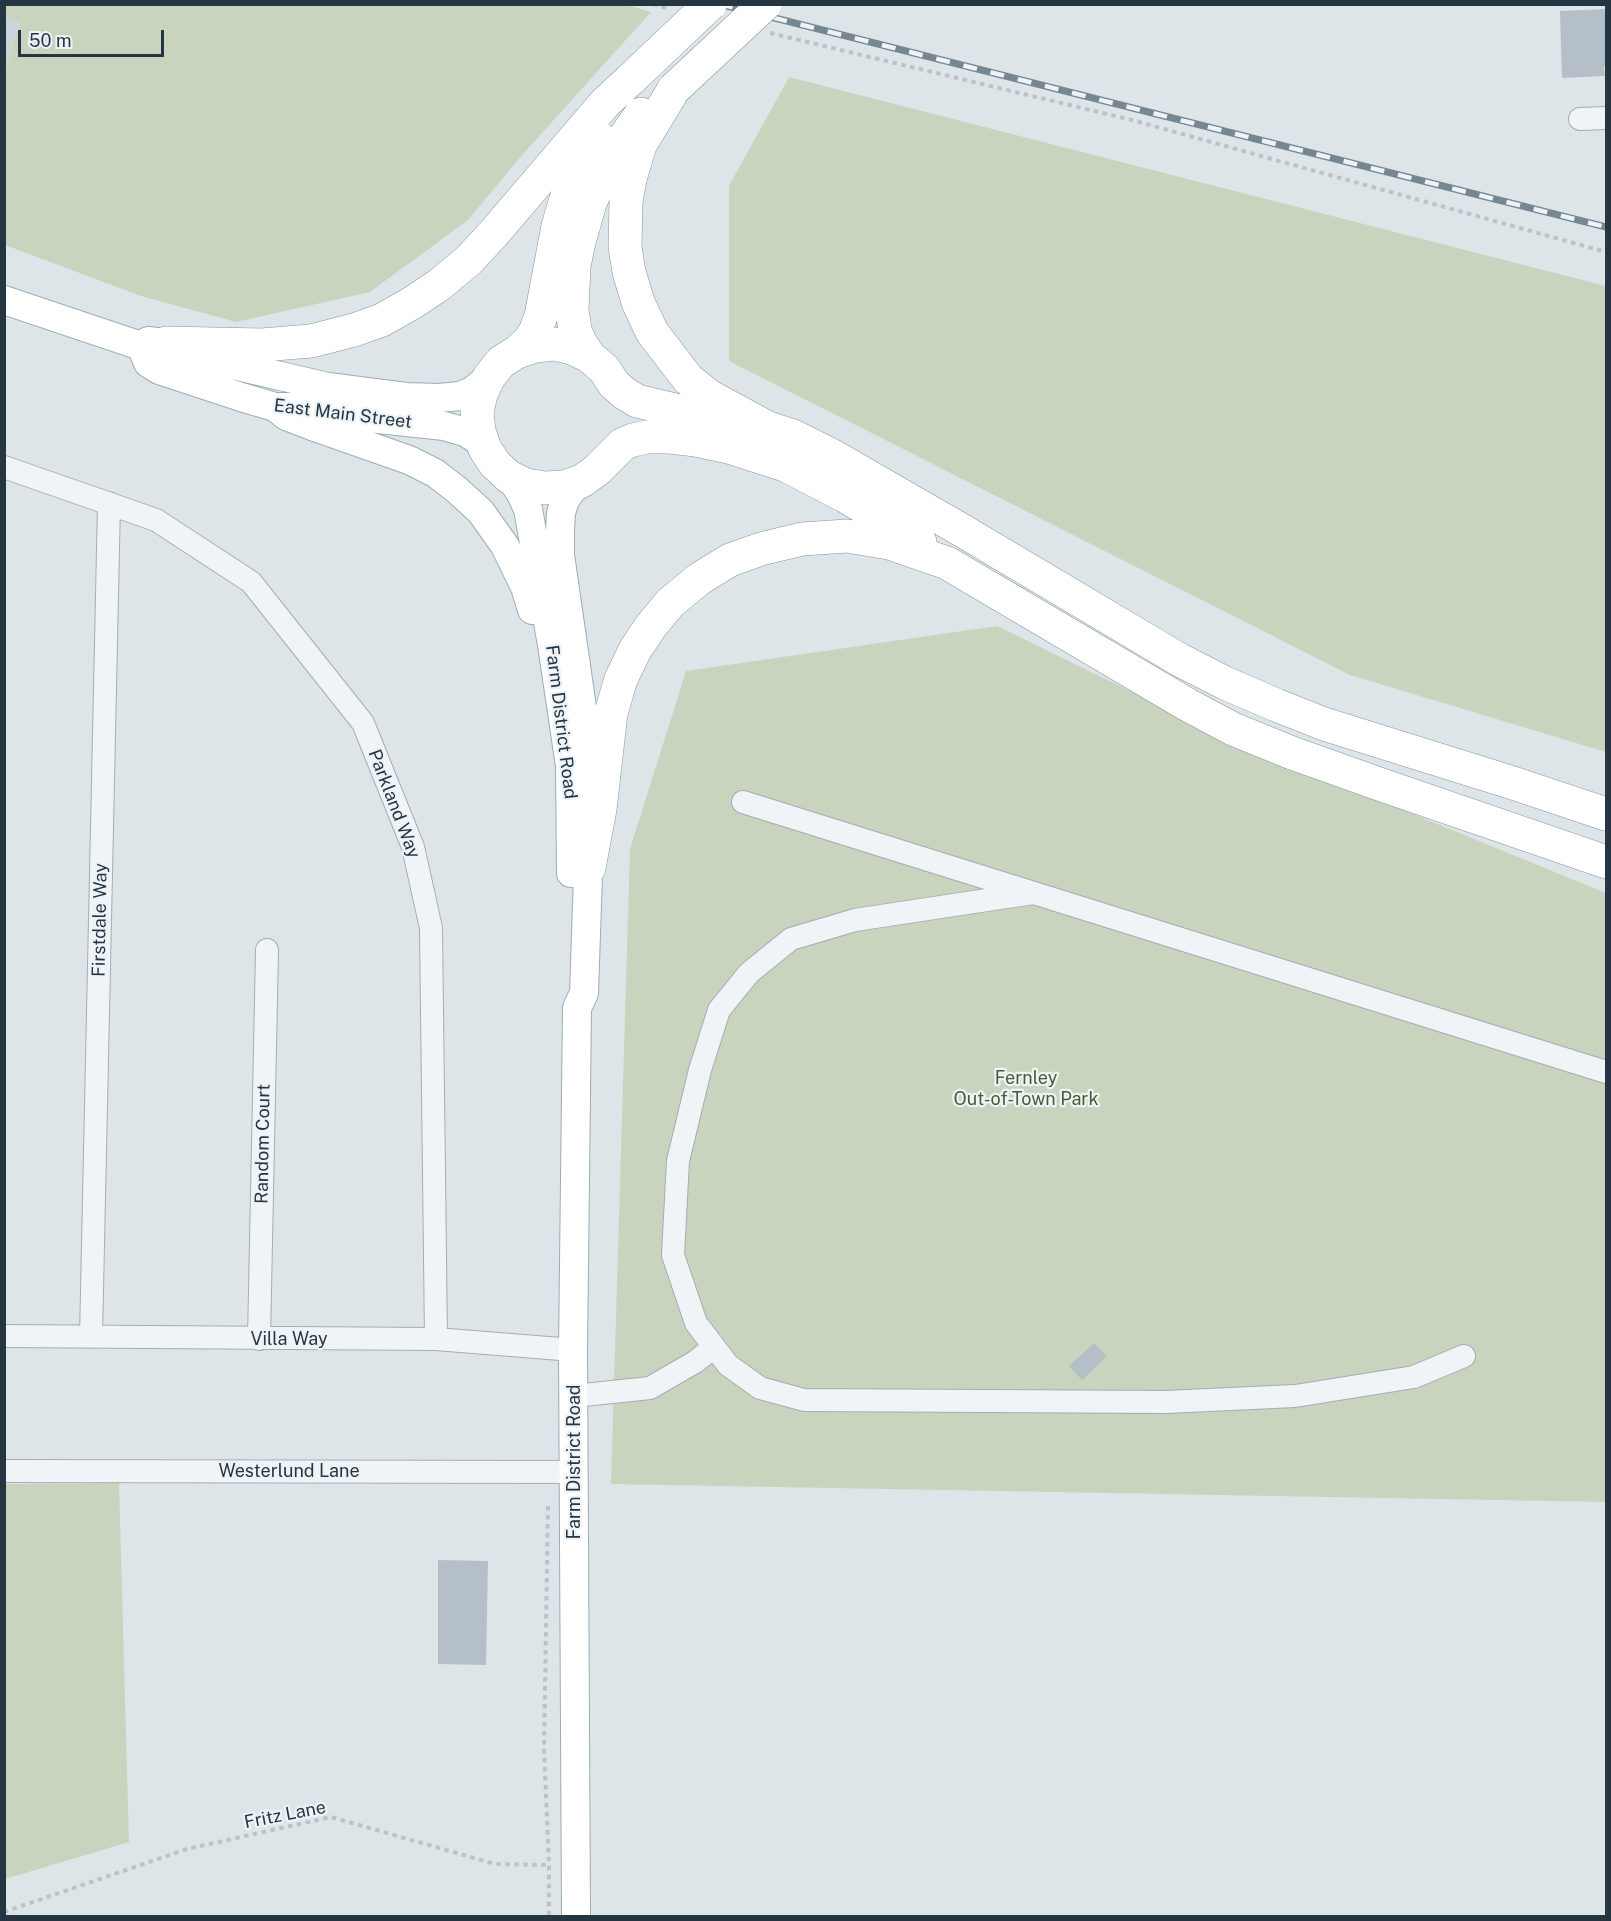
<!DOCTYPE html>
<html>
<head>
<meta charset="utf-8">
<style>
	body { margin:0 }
	#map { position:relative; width:1611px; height:1921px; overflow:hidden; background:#dee5e9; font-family:"Public Sans",sans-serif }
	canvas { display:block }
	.frame { position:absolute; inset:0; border:6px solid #253542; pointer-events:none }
	.scale { position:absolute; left:18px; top:30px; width:146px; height:27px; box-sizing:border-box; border:3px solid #253542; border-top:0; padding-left:8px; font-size:18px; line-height:21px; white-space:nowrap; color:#253542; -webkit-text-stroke:4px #eef3f7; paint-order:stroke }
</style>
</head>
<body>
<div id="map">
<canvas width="1611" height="1921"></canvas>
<div class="frame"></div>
<div class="scale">50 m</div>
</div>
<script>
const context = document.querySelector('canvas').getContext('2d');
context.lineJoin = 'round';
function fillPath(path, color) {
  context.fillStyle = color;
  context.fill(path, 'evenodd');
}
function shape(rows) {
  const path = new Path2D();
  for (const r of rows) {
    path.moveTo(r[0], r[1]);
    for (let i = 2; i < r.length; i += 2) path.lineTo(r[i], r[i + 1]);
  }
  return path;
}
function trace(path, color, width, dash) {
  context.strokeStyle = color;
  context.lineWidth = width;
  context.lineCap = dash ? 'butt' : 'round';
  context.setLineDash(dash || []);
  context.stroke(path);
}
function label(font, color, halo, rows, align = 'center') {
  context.font = font + ' "Public Sans",sans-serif';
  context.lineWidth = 4.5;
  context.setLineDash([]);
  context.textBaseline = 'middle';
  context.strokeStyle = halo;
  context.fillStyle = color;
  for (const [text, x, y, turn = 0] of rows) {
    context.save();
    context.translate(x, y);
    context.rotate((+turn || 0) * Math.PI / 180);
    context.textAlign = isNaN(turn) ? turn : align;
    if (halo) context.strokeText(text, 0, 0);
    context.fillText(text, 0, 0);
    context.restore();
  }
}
fillPath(shape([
	[5,17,20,21,5,71]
]), '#ccd4db');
fillPath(shape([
	[5,4,623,4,651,12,524,153,468,220,370,292,236,322,141,296,5,245,5,71,20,22,5,17],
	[789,77,1606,286,1606,752,1350,675,729,361,729,186],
	[997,626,1220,735,1606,893,1606,1502,611,1484,630,849,686,671],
	[119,1483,129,1842,5,1879,5,1484]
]), '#c8d4be');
fillPath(shape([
	[1606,9,1606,67,1604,67,1605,76,1562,78,1560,11],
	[1094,1343,1107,1356,1082,1380,1069,1366],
	[438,1560,488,1561,486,1665,438,1664]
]), '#b5bfc7');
const minor = shape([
	[1580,119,1606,118],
	[4,467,156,520,251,582,363,723,413,847,431,928,436,1339],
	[743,802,1606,1072],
	[1033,893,855,920,791,939,749,973,719,1010,700,1070,678,1161,673,1255,696,1323,728,1365,760,1388,804,1400,1166,1402,1295,1396,1414,1377,1464,1356],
	[4,1336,436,1339,573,1350],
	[91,1337,109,503],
	[259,1339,267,950],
	[574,1396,650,1388,695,1362,714,1347],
	[4,1471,574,1472]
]);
const major = shape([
	[4,300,141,346,148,341,166,343,233,365,328,387,406,397,439,398,460,396,472,391,489,377],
	[141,346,148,363,159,370,241,397,275,407,298,407,369,418,444,426,465,432,476,439,485,449],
	[275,407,286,416,312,426,409,460,435,473,457,490,481,512,505,546,525,587,532,610],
	[509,477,520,492,528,509,552,645,570,766,571,873],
	[582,481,572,490,565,500,561,513,560,532,560,555,586,735,589,806],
	[576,1916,573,1350,577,1008,584,993,589,846]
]);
const highway = shape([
	[674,89,640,145,630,179,626,202,625,247,629,272,638,302,652,332,688,379,709,396,768,428,793,436,833,456,963,531,1180,660,1225,683,1276,705,1324,724,1513,783,1606,814],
	[166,343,262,345,311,341,354,330,382,320,412,303,439,285,468,261,493,234,605,103,632,78],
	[517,352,529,341,535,332,541,316,558,226,566,199,586,157,598,137],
	[589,356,580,342,575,330,572,310,574,266,579,242,590,203,602,176,614,152,641,114],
	[739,425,637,401,624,393,614,384,604,369,589,356,572,348,554,344,535,346,517,352,501,362,489,377,481,394,477,412,479,431,485,449,495,464,509,477,526,485,545,488,564,487,582,481,597,470,623,444,633,440,647,437,670,437,696,440,729,447,785,465,845,496,920,542],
	[589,868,600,809,611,713,621,679,635,650,651,626,670,603,699,579,730,560,761,549,802,539,847,536,889,543,947,563,1188,705,1233,729,1292,753,1382,785,1606,862]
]);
trace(minor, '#a3adb4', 24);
trace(major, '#9cacb6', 30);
trace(highway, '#8495a1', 34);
trace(shape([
	[653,4,669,9],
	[770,33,1132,120,1606,252],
	[548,1506,544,1749,549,1865,549,1916],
	[4,1912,187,1849,331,1817,495,1864,550,1865]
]), '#bcc2c8', 4, [4.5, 4.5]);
trace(minor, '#f1f4f7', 22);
trace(major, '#fff', 28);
trace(highway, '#fff', 33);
const rail = shape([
	[719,4,1606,227]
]);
trace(rail, '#768794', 7);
trace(rail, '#eef3f7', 4.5, [14]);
const highwayBridge = shape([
	[632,78,710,4],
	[674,89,765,4]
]);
trace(highwayBridge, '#8495a1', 34, []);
trace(highwayBridge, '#fff', 33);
label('18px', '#253542', '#eef3f7', [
	["East Main Street",343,414,7],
	["Farm District Road",561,722,83],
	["Parkland Way",394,804,69],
	["Firstdale Way",100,920,-89],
	["Random Court",263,1144,-89],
	["Villa Way",289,1339],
	["Farm District Road",574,1462,-90],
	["Westerlund Lane",289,1471],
	["Fritz Lane",285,1815,-11]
]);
label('18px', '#435f31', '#eef3f7', [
	["Fernley",1026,1078],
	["Out-of-Town Park",1026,1099]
]);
</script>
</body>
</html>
